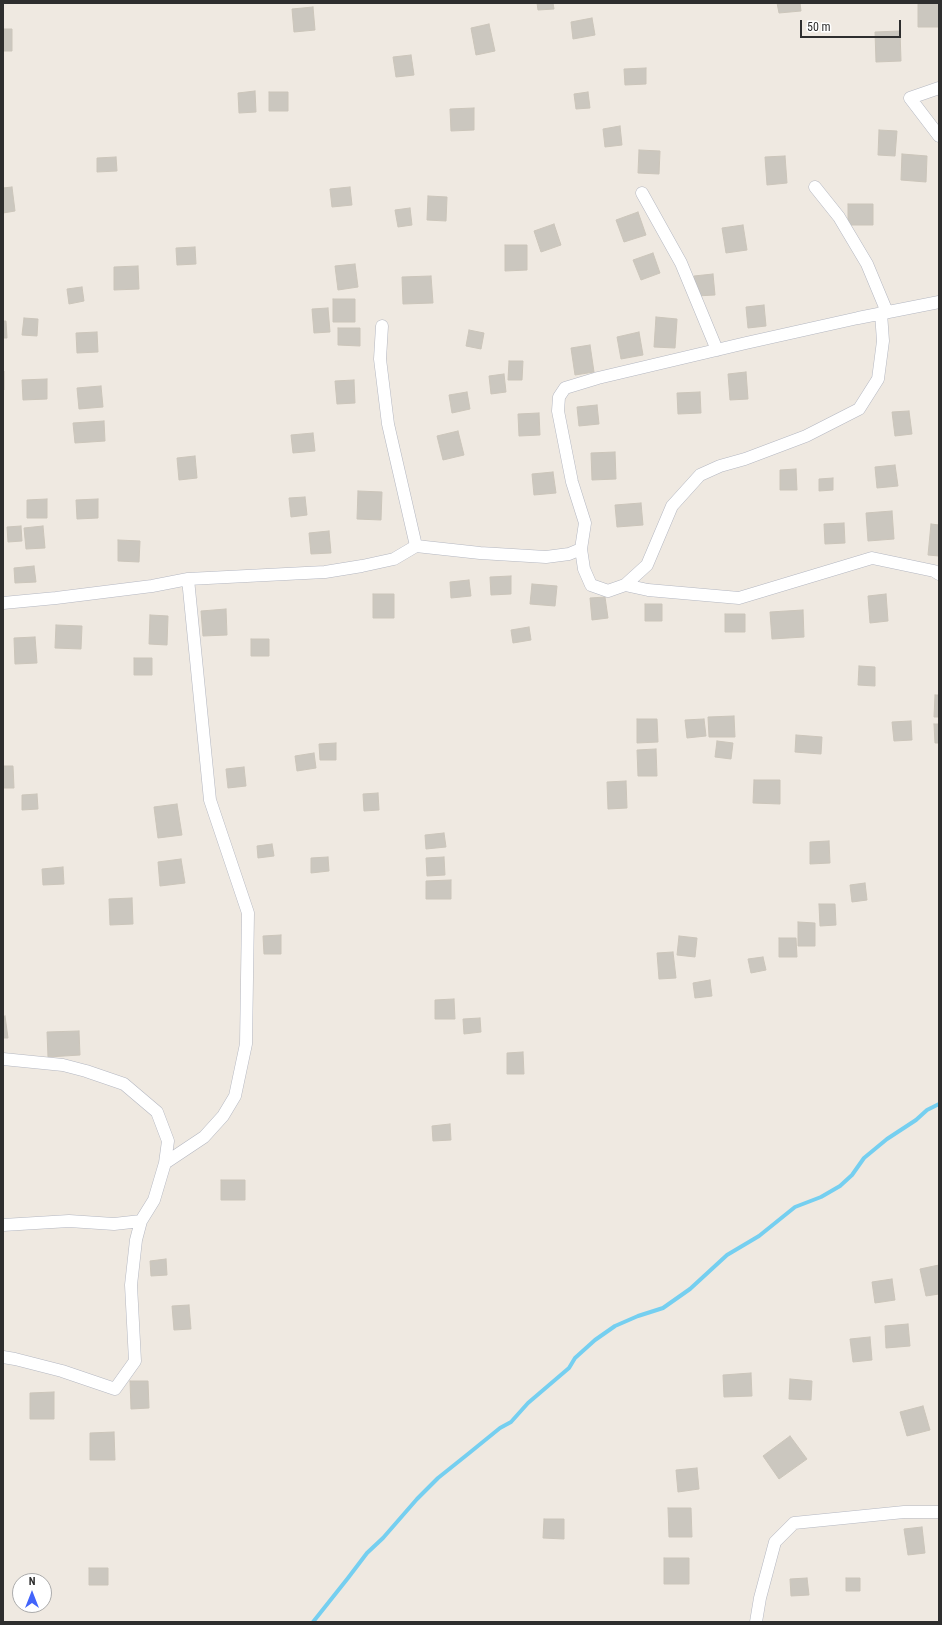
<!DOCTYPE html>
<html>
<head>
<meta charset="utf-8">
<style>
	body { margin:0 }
	#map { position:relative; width:942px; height:1625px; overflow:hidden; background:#efe9e1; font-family:"Roboto Condensed",sans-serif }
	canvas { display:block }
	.frame { position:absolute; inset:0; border:4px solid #2e2e2e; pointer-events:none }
	.north { position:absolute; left:12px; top:1573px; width:40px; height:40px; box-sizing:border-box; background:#fff; border:1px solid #ababab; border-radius:50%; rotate:0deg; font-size:11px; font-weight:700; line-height:16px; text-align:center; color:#2e2e2e }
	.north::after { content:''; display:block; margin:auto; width:14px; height:18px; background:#4264fb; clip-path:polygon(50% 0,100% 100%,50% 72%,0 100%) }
	.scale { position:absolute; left:800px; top:20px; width:101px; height:18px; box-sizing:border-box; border:2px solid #2e2e2e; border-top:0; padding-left:5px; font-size:12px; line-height:14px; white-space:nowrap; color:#2e2e2e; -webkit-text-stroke:3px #fff; paint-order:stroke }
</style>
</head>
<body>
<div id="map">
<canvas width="942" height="1625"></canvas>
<div class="frame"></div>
<div class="north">N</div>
<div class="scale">50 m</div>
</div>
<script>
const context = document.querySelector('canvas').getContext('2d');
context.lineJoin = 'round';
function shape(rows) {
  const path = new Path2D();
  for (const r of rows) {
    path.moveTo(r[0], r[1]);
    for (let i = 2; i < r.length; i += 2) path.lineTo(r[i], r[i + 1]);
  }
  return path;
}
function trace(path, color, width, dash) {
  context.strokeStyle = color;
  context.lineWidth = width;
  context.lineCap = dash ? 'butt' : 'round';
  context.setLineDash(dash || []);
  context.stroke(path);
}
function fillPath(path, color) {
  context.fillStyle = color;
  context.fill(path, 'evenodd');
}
trace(shape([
	[313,1622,348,1578,367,1553,383,1538,417,1499,438,1478,468,1454,500,1428,511,1422,528,1403,569,1368,575,1358,595,1340,615,1326,638,1316,663,1308,690,1289,727,1255,759,1236,795,1207,821,1197,840,1186,852,1175,864,1158,887,1139,916,1120,927,1110,939,1104]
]), '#75cff0', 4);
const building = shape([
	[537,3,553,3,554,9,538,10,537,3],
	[777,3,800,3,801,11,779,13,777,3],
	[918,3,939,3,939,27,918,27,918,3],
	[313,7,315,30,294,32,292,9,313,7],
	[592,18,595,35,573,39,571,22,592,18],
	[489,24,495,51,476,55,471,28,489,24],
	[3,29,12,29,12,51,3,51,3,29],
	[900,31,901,61,876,62,875,32,900,31],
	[411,55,414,75,396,77,393,57,411,55],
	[646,68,646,84,625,85,624,69,646,68],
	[255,91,256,112,239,113,238,93,255,91],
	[269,92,288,92,288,111,269,111,269,92],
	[588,92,590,108,576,109,574,94,588,92],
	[474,108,474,130,451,131,450,109,474,108],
	[620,126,622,145,605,147,603,129,620,126],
	[879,130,897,131,895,156,878,155,879,130],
	[639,150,660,151,659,174,638,173,639,150],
	[902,154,927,156,926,182,901,180,902,154],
	[785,156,787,183,767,185,765,157,785,156],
	[116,157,117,171,97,172,97,158,116,157],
	[12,187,15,211,3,213,3,188,12,187],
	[350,187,352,205,332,207,330,189,350,187],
	[428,196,447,197,446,221,427,220,428,196],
	[848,204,873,204,873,225,848,225,848,204],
	[410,208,412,225,398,227,395,210,410,208],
	[638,212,646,235,624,242,616,220,638,212],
	[554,224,561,245,541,252,534,231,554,224],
	[743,225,747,250,726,253,722,228,743,225],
	[505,245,527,245,527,270,505,271,505,245],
	[195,247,196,264,177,265,176,248,195,247],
	[653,253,660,273,641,280,633,260,653,253],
	[355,264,358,287,338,290,335,266,355,264],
	[138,266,139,289,114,290,114,267,138,266],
	[713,274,715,295,696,296,694,276,713,274],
	[431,276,433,303,403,304,402,277,431,276],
	[82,287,84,301,69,304,67,289,82,287],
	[333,299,355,299,355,322,333,322,333,299],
	[764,305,766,326,748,328,746,307,764,305],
	[328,308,330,332,314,333,312,309,328,308],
	[656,317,677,319,675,348,654,347,656,317],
	[24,318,38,319,37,336,22,335,24,318],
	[3,321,6,321,7,338,3,338,3,321],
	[338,328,360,328,360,346,338,345,338,328],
	[469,330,484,333,481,349,466,346,469,330],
	[97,332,98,352,77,353,76,333,97,332],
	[639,332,643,355,621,359,617,337,639,332],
	[590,345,594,372,575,375,571,348,590,345],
	[509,361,523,361,522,380,508,380,509,361],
	[3,371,4,371,4,390,3,390,3,371],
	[746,372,748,399,730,400,728,374,746,372],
	[504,374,506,392,491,394,489,376,504,374],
	[47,379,47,399,23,400,22,380,47,379],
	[354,380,355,403,337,404,335,381,354,380],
	[101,386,103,407,79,409,77,388,101,386],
	[467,392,470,409,452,413,449,395,467,392],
	[700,392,701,413,678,414,677,393,700,392],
	[597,405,599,424,579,426,577,407,597,405],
	[909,411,912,434,895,436,892,412,909,411],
	[539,413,540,435,519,436,518,414,539,413],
	[104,421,105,441,75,443,73,423,104,421],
	[458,431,464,455,443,460,437,436,458,431],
	[313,433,315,451,293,453,291,435,313,433],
	[615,452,616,479,592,480,591,453,615,452],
	[195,456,197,478,179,480,177,458,195,456],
	[895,465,898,486,877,488,875,467,895,465],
	[796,469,797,490,780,490,780,470,796,469],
	[553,472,556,493,534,495,532,474,553,472],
	[833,478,833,490,819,491,819,479,833,478],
	[358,491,382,492,381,520,357,519,358,491],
	[305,497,307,515,291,517,289,498,305,497],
	[47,499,47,518,27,518,27,500,47,499],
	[98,499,98,518,77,519,76,500,98,499],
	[641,503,643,525,617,527,615,505,641,503],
	[892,511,894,539,868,541,866,513,892,511],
	[844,523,845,543,825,544,824,524,844,523],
	[931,524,939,525,939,556,928,555,931,524],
	[21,526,22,541,8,542,7,527,21,526],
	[43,526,45,548,26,549,24,528,43,526],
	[329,531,331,553,311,554,309,533,329,531],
	[118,540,140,541,139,562,118,561,118,540],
	[34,566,36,582,15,583,14,568,34,566],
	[511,576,511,594,491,595,490,577,511,576],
	[469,580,471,596,451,598,450,582,469,580],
	[532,584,557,586,555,606,530,604,532,584],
	[373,594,394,594,394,618,373,618,373,594],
	[886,594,888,621,870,623,868,596,886,594],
	[605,597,608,618,592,620,590,598,605,597],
	[645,604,662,604,662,621,645,621,645,604],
	[226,609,227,635,203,636,201,611,226,609],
	[803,610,804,637,772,639,770,612,803,610],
	[725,614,745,614,745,632,725,632,725,614],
	[150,615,168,616,167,645,149,644,150,615],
	[56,625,82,626,81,649,55,648,56,625],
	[529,627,531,640,513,643,511,630,529,627],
	[35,637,37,663,15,664,14,638,35,637],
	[251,639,269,639,269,656,251,656,251,639],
	[134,658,152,658,152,675,134,675,134,658],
	[859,666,875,667,875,686,858,685,859,666],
	[935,695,939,695,939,717,934,717,935,695],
	[734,716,735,737,709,737,708,717,734,716],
	[637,719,657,719,658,742,637,743,637,719],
	[704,719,706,736,687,738,685,720,704,719],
	[911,721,912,740,894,741,892,722,911,721],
	[934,724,939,724,939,743,935,743,934,724],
	[796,735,822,737,821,754,795,752,796,735],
	[717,741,733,743,731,759,715,757,717,741],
	[336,743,336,760,320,760,319,744,336,743],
	[656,749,657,776,638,776,637,750,656,749],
	[314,753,316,768,297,771,295,756,314,753],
	[3,766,13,766,14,788,3,788,3,766],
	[244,767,246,786,228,788,226,769,244,767],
	[754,780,780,780,780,804,753,803,754,780],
	[626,781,627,808,608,809,607,782,626,781],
	[378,793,379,810,364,811,363,794,378,793],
	[37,794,38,809,22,810,22,795,37,794],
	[177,804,182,835,158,838,154,807,177,804],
	[444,833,446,847,426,849,425,835,444,833],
	[829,841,830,863,810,864,810,842,829,841],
	[272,844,274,856,258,858,257,846,272,844],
	[328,857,329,871,311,873,311,858,328,857],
	[444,857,445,875,427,876,426,858,444,857],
	[181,859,185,883,160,886,158,862,181,859],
	[63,867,64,884,43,885,42,869,63,867],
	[451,880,451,899,426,899,426,881,451,880],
	[865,883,867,900,852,902,850,885,865,883],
	[132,898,133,924,110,925,109,899,132,898],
	[819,904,835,904,836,925,820,926,819,904],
	[798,922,815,923,815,946,798,946,798,922],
	[281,935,281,954,264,954,263,936,281,935],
	[679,936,697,938,695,957,677,955,679,936],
	[779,938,796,938,797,957,779,957,779,938],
	[673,952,676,978,659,979,657,953,673,952],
	[763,957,766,970,751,973,748,959,763,957],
	[710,980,712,996,695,998,693,983,710,980],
	[454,999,455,1019,435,1019,435,1000,454,999],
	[5,1016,8,1038,3,1038,3,1017,5,1016],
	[480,1018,481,1032,464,1034,463,1019,480,1018],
	[79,1031,80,1055,48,1057,47,1032,79,1031],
	[523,1052,524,1074,507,1074,507,1053,523,1052],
	[450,1124,451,1140,433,1141,432,1126,450,1124],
	[221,1180,245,1180,245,1200,221,1200,221,1180],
	[166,1259,167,1275,151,1276,150,1261,166,1259],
	[939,1265,939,1294,926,1296,920,1269,939,1265],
	[892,1279,895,1300,875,1303,872,1282,892,1279],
	[189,1305,191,1329,174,1330,172,1306,189,1305],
	[908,1324,910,1346,886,1348,885,1326,908,1324],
	[870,1337,872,1360,853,1362,850,1339,870,1337],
	[751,1373,752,1396,724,1397,723,1375,751,1373],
	[790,1379,812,1381,811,1400,789,1399,790,1379],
	[130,1381,148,1381,149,1408,131,1409,130,1381],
	[54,1392,54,1419,30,1419,30,1393,54,1392],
	[923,1406,930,1430,907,1436,900,1412,923,1406],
	[114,1432,115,1460,90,1460,90,1433,114,1432],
	[790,1436,807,1459,779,1479,763,1456,790,1436],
	[697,1468,699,1489,678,1492,676,1470,697,1468],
	[668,1508,691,1508,692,1537,669,1537,668,1508],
	[544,1519,564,1519,564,1539,543,1538,544,1519],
	[922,1527,925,1553,908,1555,904,1529,922,1527],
	[664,1558,689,1558,689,1584,664,1584,664,1558],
	[89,1568,108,1568,108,1585,89,1585,89,1568],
	[807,1578,809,1595,791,1596,790,1579,807,1578],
	[846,1578,860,1578,860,1591,846,1591,846,1578]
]);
fillPath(building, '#cbc7bf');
trace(building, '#cbc5ba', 1);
const minor = shape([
	[939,88,910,98,939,136],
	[815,187,839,217,867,264,887,312],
	[642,193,681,263,717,350],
	[382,326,380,359,388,424,416,546],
	[581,549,584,569,591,585,608,591,625,585,647,565,672,506,700,475,720,466,745,459,806,436,859,409,878,379,883,341,881,313],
	[625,585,648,590,739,598,872,558,934,571,939,574],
	[3,603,56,598,152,586,188,579,325,572,362,566,394,559,416,546,480,553,546,557,569,554,581,549,585,523,572,482,558,411,559,397,565,388,598,378,746,343,858,318,939,302],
	[3,1059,63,1065,86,1071,124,1084,157,1112,168,1141,165,1163,154,1200,141,1221,136,1240,131,1285,135,1361,115,1389,62,1371,15,1359,3,1357],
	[165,1163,204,1137,223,1116,235,1096,246,1044,248,913,210,800,188,579],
	[3,1225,69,1221,114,1224,141,1221],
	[756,1622,760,1598,775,1542,794,1523,904,1512,939,1512]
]);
trace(minor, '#b4b7c1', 13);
trace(minor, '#fff', 12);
</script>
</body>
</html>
